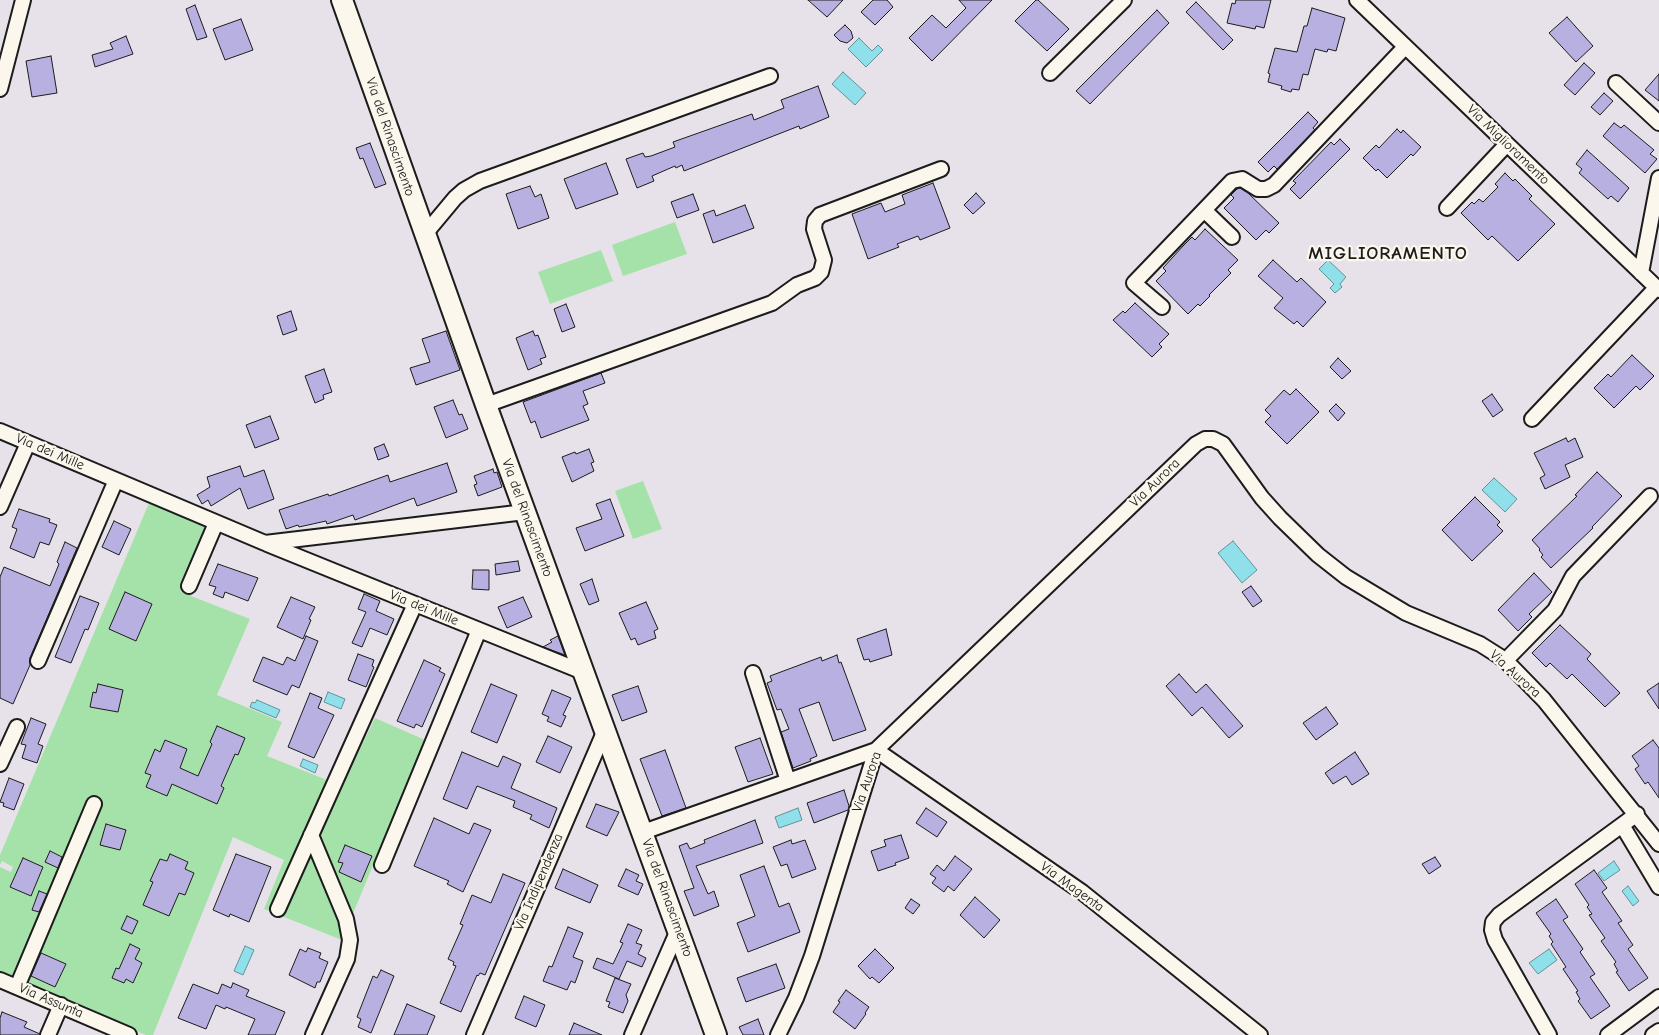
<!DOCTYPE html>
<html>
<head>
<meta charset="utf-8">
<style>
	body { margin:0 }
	canvas { display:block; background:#e7e2e9 }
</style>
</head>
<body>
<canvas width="1659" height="1035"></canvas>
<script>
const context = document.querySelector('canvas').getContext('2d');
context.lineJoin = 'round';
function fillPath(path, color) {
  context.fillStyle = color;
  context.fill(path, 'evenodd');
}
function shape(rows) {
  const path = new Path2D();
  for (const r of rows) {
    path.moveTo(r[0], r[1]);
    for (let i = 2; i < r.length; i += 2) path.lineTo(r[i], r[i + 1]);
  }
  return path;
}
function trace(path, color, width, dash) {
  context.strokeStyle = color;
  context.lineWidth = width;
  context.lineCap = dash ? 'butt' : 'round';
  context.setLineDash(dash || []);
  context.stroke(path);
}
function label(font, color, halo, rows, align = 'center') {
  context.font = font + ' "Comic Neue",sans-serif';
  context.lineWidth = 4.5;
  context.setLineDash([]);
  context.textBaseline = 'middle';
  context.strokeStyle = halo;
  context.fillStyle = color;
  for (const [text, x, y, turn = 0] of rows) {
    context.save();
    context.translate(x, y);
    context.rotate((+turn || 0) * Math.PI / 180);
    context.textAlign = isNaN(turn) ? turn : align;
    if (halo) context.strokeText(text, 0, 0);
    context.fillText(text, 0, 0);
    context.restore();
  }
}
fillPath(shape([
	[675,222,687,254,623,276,612,245],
	[601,250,613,281,550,304,538,272],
	[643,481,662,529,633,539,615,491],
	[149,503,218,532,191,596,250,619,217,695,282,722,267,756,342,786,375,718,425,740,342,940,264,909,284,860,233,837,153,1035,146,1035,0,974,0,867,11,872,13,867,2,861,0,865,0,855],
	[125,592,152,604,136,641,110,629],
	[98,685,122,690,118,712,101,704,100,709,90,707,93,692,96,693],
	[217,726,245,738,237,755,210,742],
	[165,740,187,749,167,796,146,787,151,775,145,772,155,750,160,752],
	[212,746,234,756,223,782,200,772],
	[196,776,224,787,217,804,189,792],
	[346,845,372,856,361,881,339,872,343,863,338,861],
	[50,851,66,859,61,870,45,862],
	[170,854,188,861,185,869,194,873,185,895,151,881,160,859,167,861],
	[23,858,43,867,32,892,25,889,23,893,10,887],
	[150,889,176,900,169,916,143,905],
	[39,891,51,895,45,914,32,910],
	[127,916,138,921,132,934,121,929],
	[130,945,140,949,135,959,142,963,133,982,126,979,124,983,112,977,116,968,119,969],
	[40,952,65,964,55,986,30,975]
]), '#a4e2aa');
const water = shape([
	[859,38,872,51,878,45,883,50,866,67,848,49,859,38],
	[843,72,866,93,855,105,832,84,843,72],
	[1328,260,1346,277,1340,284,1342,287,1335,293,1330,288,1334,284,1319,269,1328,260],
	[1494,478,1517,499,1505,512,1482,490,1494,478],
	[1233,541,1257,570,1242,583,1218,553,1233,541],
	[328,692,345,699,341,709,324,702,328,692],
	[257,700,280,710,276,718,250,707,252,702,255,703,257,700],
	[303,759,318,765,315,773,300,766,303,759],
	[798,808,802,820,779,828,775,817,798,808],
	[1614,861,1620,870,1604,881,1598,873,1614,861],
	[1628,886,1639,901,1633,906,1622,891,1628,886],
	[245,946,254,950,243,975,234,971,245,946],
	[1549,949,1557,960,1538,974,1529,963,1549,949]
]);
fillPath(water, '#8fe0eb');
trace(water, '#619298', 1);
const building = shape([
	[808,0,843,0,827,17,808,0],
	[873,0,887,0,893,7,875,25,861,12,873,0],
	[959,0,992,0,932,61,909,38,932,15,946,28,966,8,959,0],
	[1036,0,1038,0,1069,29,1047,51,1015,21,1036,0],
	[1236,0,1271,0,1264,28,1256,26,1255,29,1227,23,1232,3,1235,4,1236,0],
	[1196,2,1233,40,1223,50,1186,12,1196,2],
	[195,5,207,37,197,40,186,9,195,5],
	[1312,8,1345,18,1336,51,1328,49,1327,52,1315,49,1308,75,1303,74,1299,90,1292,89,1291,92,1281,89,1282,86,1268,82,1270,74,1268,73,1275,48,1297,52,1304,26,1307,26,1312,8],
	[1157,10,1169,23,1090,104,1076,91,1157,10],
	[1567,17,1593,46,1576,62,1549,33,1567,17],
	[241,19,253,50,225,60,213,29,241,19],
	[845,25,851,31,853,38,847,43,840,41,834,35,845,25],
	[126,36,133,54,95,67,92,55,113,49,110,43,126,36],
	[51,56,57,93,32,97,26,61,51,56],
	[1584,63,1595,73,1575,95,1564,85,1584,63],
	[1659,74,1659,101,1645,90,1659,74],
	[818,86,829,117,800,129,799,126,684,171,682,165,676,168,675,166,652,176,654,181,637,188,626,159,643,153,645,157,651,156,675,147,673,142,752,114,754,120,784,108,781,100,818,86],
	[1604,93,1613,101,1600,115,1591,107,1604,93],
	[1308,112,1318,122,1313,128,1315,130,1277,169,1274,166,1268,172,1258,162,1308,112],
	[1614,123,1621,128,1624,125,1654,150,1650,154,1657,159,1645,173,1603,136,1614,123],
	[1397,129,1401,133,1403,130,1421,147,1413,156,1411,154,1387,178,1378,169,1376,171,1363,158,1376,145,1379,148,1397,129],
	[1340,139,1350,149,1300,199,1290,189,1296,183,1293,181,1331,142,1334,145,1340,139],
	[370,143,386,184,375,188,363,158,360,159,356,148,370,143],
	[1587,150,1629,188,1618,202,1611,196,1608,199,1579,173,1582,169,1576,164,1587,150],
	[606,163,618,194,576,209,564,179,606,163],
	[1505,173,1513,181,1515,179,1532,196,1529,199,1555,224,1518,261,1492,236,1488,240,1461,213,1472,202,1474,204,1479,199,1483,202,1498,187,1495,184,1505,173],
	[933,183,950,228,920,240,918,236,897,244,899,247,868,259,852,214,881,203,885,212,905,204,902,195,933,183],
	[530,186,535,197,541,194,549,218,518,229,506,194,530,186],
	[1240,188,1248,193,1279,223,1269,233,1266,230,1256,240,1224,208,1234,198,1231,195,1237,189,1240,188],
	[976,193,985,203,973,214,964,205,976,193],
	[693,194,699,210,677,218,671,202,693,194],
	[745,205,754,228,713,243,703,214,714,210,716,216,745,205],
	[1205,229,1238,260,1228,270,1231,273,1209,295,1210,296,1200,306,1198,304,1188,314,1156,281,1166,271,1163,268,1183,246,1192,237,1195,240,1205,229],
	[1273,260,1297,282,1301,278,1326,302,1303,327,1297,321,1294,324,1274,308,1283,298,1258,276,1273,260],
	[1135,303,1169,334,1159,344,1162,347,1152,357,1113,320,1123,311,1125,313,1135,303],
	[566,304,575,327,562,332,554,309,566,304],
	[291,311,297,330,283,335,277,316,291,311],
	[446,331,460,370,416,385,410,368,430,362,422,339,446,331],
	[533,331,535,336,538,335,546,357,540,359,542,364,528,370,516,338,533,331],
	[1632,355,1654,376,1640,390,1636,386,1614,408,1594,388,1608,374,1611,377,1632,355],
	[1338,358,1351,371,1342,379,1330,367,1338,358],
	[324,369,332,392,323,395,324,399,315,403,305,376,324,369],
	[601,373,605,383,583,391,588,404,583,406,589,420,541,438,535,421,531,423,523,402,601,373],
	[1296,389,1319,412,1287,444,1265,422,1271,416,1265,410,1284,390,1290,395,1296,389],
	[1492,394,1503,410,1493,417,1482,401,1492,394],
	[453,400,459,415,462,414,468,429,446,438,434,407,453,400],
	[1336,404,1345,413,1338,421,1329,411,1336,404],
	[270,416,279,439,255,448,246,425,270,416],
	[1566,438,1568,442,1575,438,1583,457,1565,465,1570,477,1545,489,1540,478,1545,475,1534,453,1566,438],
	[384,444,389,456,378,460,374,448,384,444],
	[589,449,594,462,591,463,594,471,572,482,562,457,575,452,576,454,589,449],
	[447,463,457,492,417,506,414,498,355,520,353,515,327,524,326,521,299,527,298,525,286,529,279,510,328,494,329,496,388,475,390,482,447,463],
	[240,466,244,477,264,470,274,499,248,509,240,488,211,506,208,500,202,504,197,495,210,487,207,477,240,466],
	[493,469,494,473,497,472,502,487,478,496,474,485,477,484,474,476,493,469],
	[1597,472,1622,496,1592,527,1593,528,1551,568,1541,557,1543,555,1539,550,1540,549,1532,540,1577,496,1575,495,1597,472],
	[1475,497,1500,522,1497,525,1503,531,1472,561,1442,530,1475,497],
	[610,499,624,536,585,551,576,528,602,519,596,504,610,499],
	[19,509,50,519,49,522,57,525,49,545,40,542,34,558,10,548,17,529,12,527,19,509],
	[114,521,131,529,119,555,102,547,114,521],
	[65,542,77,548,30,658,30,665,13,704,0,698,0,577,4,567,50,586,59,564,57,562,65,542],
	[518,561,520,571,496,575,495,564,518,561],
	[218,564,258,578,248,601,225,592,223,598,213,594,216,587,209,585,218,564],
	[473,570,489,570,489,590,472,589,473,570],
	[1534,573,1552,592,1529,614,1532,617,1518,631,1498,610,1534,573],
	[592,579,599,601,589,605,580,584,592,579],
	[1251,586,1262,601,1253,607,1242,592,1251,586],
	[125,592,152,604,136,641,109,629,125,592],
	[364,594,380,601,376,611,394,619,387,635,370,628,362,647,352,643,366,612,358,609,364,594],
	[80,596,99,603,88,630,85,629,71,663,55,657,80,596],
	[291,597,315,607,309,619,311,620,303,639,277,627,291,597],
	[523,597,532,617,507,628,498,607,523,597],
	[646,602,658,629,654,631,656,638,638,645,635,638,631,640,619,613,646,602],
	[1560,625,1591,654,1587,659,1620,693,1605,707,1572,674,1567,679,1550,663,1546,667,1532,653,1560,625],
	[886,629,892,655,870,662,869,659,864,660,857,639,886,629],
	[306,636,318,641,299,688,292,685,287,695,253,681,263,657,283,665,287,657,295,661,306,636],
	[558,636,565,655,543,647,552,642,550,640,558,636],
	[358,654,374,660,372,666,374,667,366,687,348,680,358,654],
	[837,655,839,663,841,662,866,730,833,741,819,702,799,709,817,756,810,759,811,761,793,768,781,732,789,729,781,709,777,710,767,683,772,681,770,676,821,657,822,661,837,655],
	[424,660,441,668,439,671,445,674,422,727,416,724,414,728,397,721,424,660],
	[1179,674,1196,693,1206,684,1243,726,1229,738,1202,707,1192,716,1166,686,1179,674],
	[1659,683,1659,709,1647,691,1659,683],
	[98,684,123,690,118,712,90,707,93,692,96,693,98,684],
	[491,684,517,695,497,743,471,732,491,684],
	[638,686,647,712,622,721,612,695,638,686],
	[552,690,571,698,563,715,566,716,561,727,547,721,549,717,542,714,552,690],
	[310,693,322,698,318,708,334,715,314,758,288,747,310,693],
	[1326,707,1338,724,1316,740,1303,723,1326,707],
	[31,718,46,724,38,744,43,746,37,763,22,758,26,745,21,744,31,718],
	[217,726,245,738,238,755,235,754,221,786,224,788,217,804,172,784,167,796,146,787,151,775,145,773,155,749,160,752,165,740,187,749,180,768,198,776,212,744,210,742,217,726],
	[548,736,572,747,560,773,536,762,548,736],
	[760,738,773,774,748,782,735,747,760,738],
	[1653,740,1659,748,1659,798,1648,782,1645,784,1635,769,1639,766,1632,756,1653,740],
	[665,750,686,808,662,816,640,759,665,750],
	[462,752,498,767,503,756,521,764,511,788,557,808,549,828,530,819,532,815,513,807,515,801,477,786,467,809,443,799,462,752],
	[1355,752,1369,774,1352,785,1346,776,1333,784,1325,773,1355,752],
	[9,778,24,784,14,810,3,806,4,803,0,802,9,778],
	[844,790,849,806,848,810,814,823,807,803,844,790],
	[596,804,619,812,607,836,586,827,596,804],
	[926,808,947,822,937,837,916,823,926,808],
	[434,818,469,834,474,823,491,830,463,892,447,884,449,881,414,866,434,818],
	[755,820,763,843,696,866,708,894,714,891,719,906,694,916,684,891,694,888,679,846,687,843,690,849,705,843,704,840,755,820],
	[106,824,126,830,120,850,100,845,106,824],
	[901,835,909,858,895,863,896,865,878,871,871,851,886,846,884,840,901,835],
	[791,840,792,844,805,840,816,869,792,878,787,864,781,866,773,847,791,840],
	[345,845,372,856,361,882,339,872,343,863,338,862,345,845],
	[50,851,62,857,58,868,45,862,50,851],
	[170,854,188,862,185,869,194,873,185,895,179,893,169,916,143,905,153,882,150,881,160,859,167,861,170,854],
	[236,854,271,867,249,922,230,914,229,917,213,910,236,854],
	[955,856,972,869,954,891,948,886,944,892,932,883,936,878,930,874,937,865,944,871,955,856],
	[1435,857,1441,866,1429,874,1422,864,1435,857],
	[23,858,43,867,31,896,10,887,23,858],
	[764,866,779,907,789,903,800,932,748,952,737,923,755,916,740,875,764,866],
	[563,869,598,885,590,903,555,888,563,869],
	[626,869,639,875,636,881,643,884,638,895,618,886,626,869],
	[1594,870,1607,888,1602,892,1622,921,1618,923,1633,945,1628,949,1648,978,1629,991,1616,972,1618,971,1614,964,1616,962,1601,941,1605,938,1589,915,1592,914,1587,907,1589,905,1575,884,1594,870],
	[503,874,525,883,485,975,480,973,478,976,477,975,461,1012,440,1003,456,966,453,965,454,962,448,959,463,925,460,924,472,895,491,903,503,874],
	[39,891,47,894,39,912,32,910,39,891],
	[975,897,1000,920,984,938,960,915,975,897],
	[911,899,920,905,913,914,905,908,911,899],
	[1556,899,1568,917,1563,920,1583,949,1580,952,1595,974,1590,977,1610,1006,1591,1019,1578,1001,1580,999,1576,992,1578,991,1563,969,1566,967,1551,944,1553,942,1549,936,1551,934,1536,913,1556,899],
	[127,916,138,921,132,934,121,929,127,916],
	[628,924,642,930,636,943,642,945,638,954,646,958,642,967,627,961,619,979,593,968,597,958,613,964,623,943,620,942,628,924],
	[568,927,583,933,573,957,583,961,575,983,571,981,567,990,543,981,549,966,552,967,568,927],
	[130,944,140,949,135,959,142,963,133,983,126,979,124,983,112,978,116,968,119,969,130,944],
	[308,948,321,953,319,958,328,962,320,982,317,982,315,988,289,975,300,949,306,952,308,948],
	[875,949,894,968,879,983,872,977,870,979,858,966,875,949],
	[41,953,66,964,55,987,31,976,41,953],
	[776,964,785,988,746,1002,737,978,776,964],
	[381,970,394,976,371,1033,358,1027,361,1019,357,1017,373,976,377,978,381,970],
	[615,978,631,984,626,995,628,1001,623,1013,608,1007,610,1002,606,1001,615,978],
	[233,983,249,990,246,996,285,1012,275,1035,248,1035,255,1019,226,1007,225,1009,216,1005,206,1029,178,1018,193,984,218,994,222,984,231,988,233,983],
	[846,990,869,1007,865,1013,866,1014,855,1029,833,1012,840,1002,838,1001,846,990],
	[524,996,545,1005,536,1027,515,1018,524,996],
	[407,1004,435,1016,427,1035,394,1035,407,1004],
	[2,1012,27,1022,24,1027,40,1034,39,1035,0,1035,0,1018,2,1012],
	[758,1019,764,1035,743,1035,739,1027,758,1019],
	[574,1023,602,1035,569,1035,574,1023]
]);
fillPath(building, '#b8b0e1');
trace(building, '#1c1c1c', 1);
const street = shape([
	[1357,0,1659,290],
	[1050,73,1124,0],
	[1616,83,1659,123],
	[0,89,23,0],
	[1447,208,1507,144],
	[1204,210,1232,237],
	[425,234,455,198,464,190,480,181,770,76],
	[1641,273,1659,178],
	[1162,307,1134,283,1232,181,1242,179,1258,189,1266,189,1274,185,1405,47],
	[486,405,772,303,797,285,815,278,821,272,824,260,814,229,815,221,820,215,941,169],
	[1532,419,1656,288],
	[0,431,265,543,525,512],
	[0,507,28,443],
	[267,544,583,672],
	[189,586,216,523],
	[38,661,116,480],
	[1505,661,1555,610,1573,576,1650,496],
	[753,673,788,781],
	[876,750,1082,892,1260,1035],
	[0,764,17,727],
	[1622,825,1659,887],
	[643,832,876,750],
	[311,835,346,919,350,940,347,959,313,1035],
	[382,865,479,630],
	[278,909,415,604],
	[0,980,129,1035],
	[17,987,94,804],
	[48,1035,61,1005],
	[474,1035,605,730],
	[632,1035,678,930],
	[778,1035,796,998,812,956,876,750,1196,444,1205,439,1213,439,1223,444,1262,498,1280,518,1318,555,1346,577,1406,613,1480,644,1499,656,1510,665,1544,700,1659,844],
	[1549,1035,1495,940,1492,930,1493,922,1499,915,1637,814],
	[1608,1035,1659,997],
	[1653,1035,1659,1031]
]);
const secondary = shape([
	[342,0,486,405,716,1035]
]);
trace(street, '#1c1c1c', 18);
trace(secondary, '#1c1c1c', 24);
trace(street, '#fbf7ec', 14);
trace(secondary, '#fbf7ec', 20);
label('14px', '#1c1c1c', '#fbf7ec', [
	["Via del Rinascimento",390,137,71],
	["Via Miglioramento",1508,145,44],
	["Via dei Mille",50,452,23],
	["Via Aurora",1155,483,-44],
	["Via del Rinascimento",527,518,70],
	["Via dei Mille",424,608,22],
	["Via Aurora",1515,674,42],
	["Via Aurora",867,782,-71],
	["Via Indipendenza",539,882,-67],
	["Via Magenta",1072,887,36],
	["Via del Rinascimento",667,898,70],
	["Via Assunta",51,1001,23]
]);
context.letterSpacing = '1px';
label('bold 19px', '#1c1c1c', '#fbf7ec', [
	["MIGLIORAMENTO",1388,254]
]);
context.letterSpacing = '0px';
</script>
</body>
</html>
